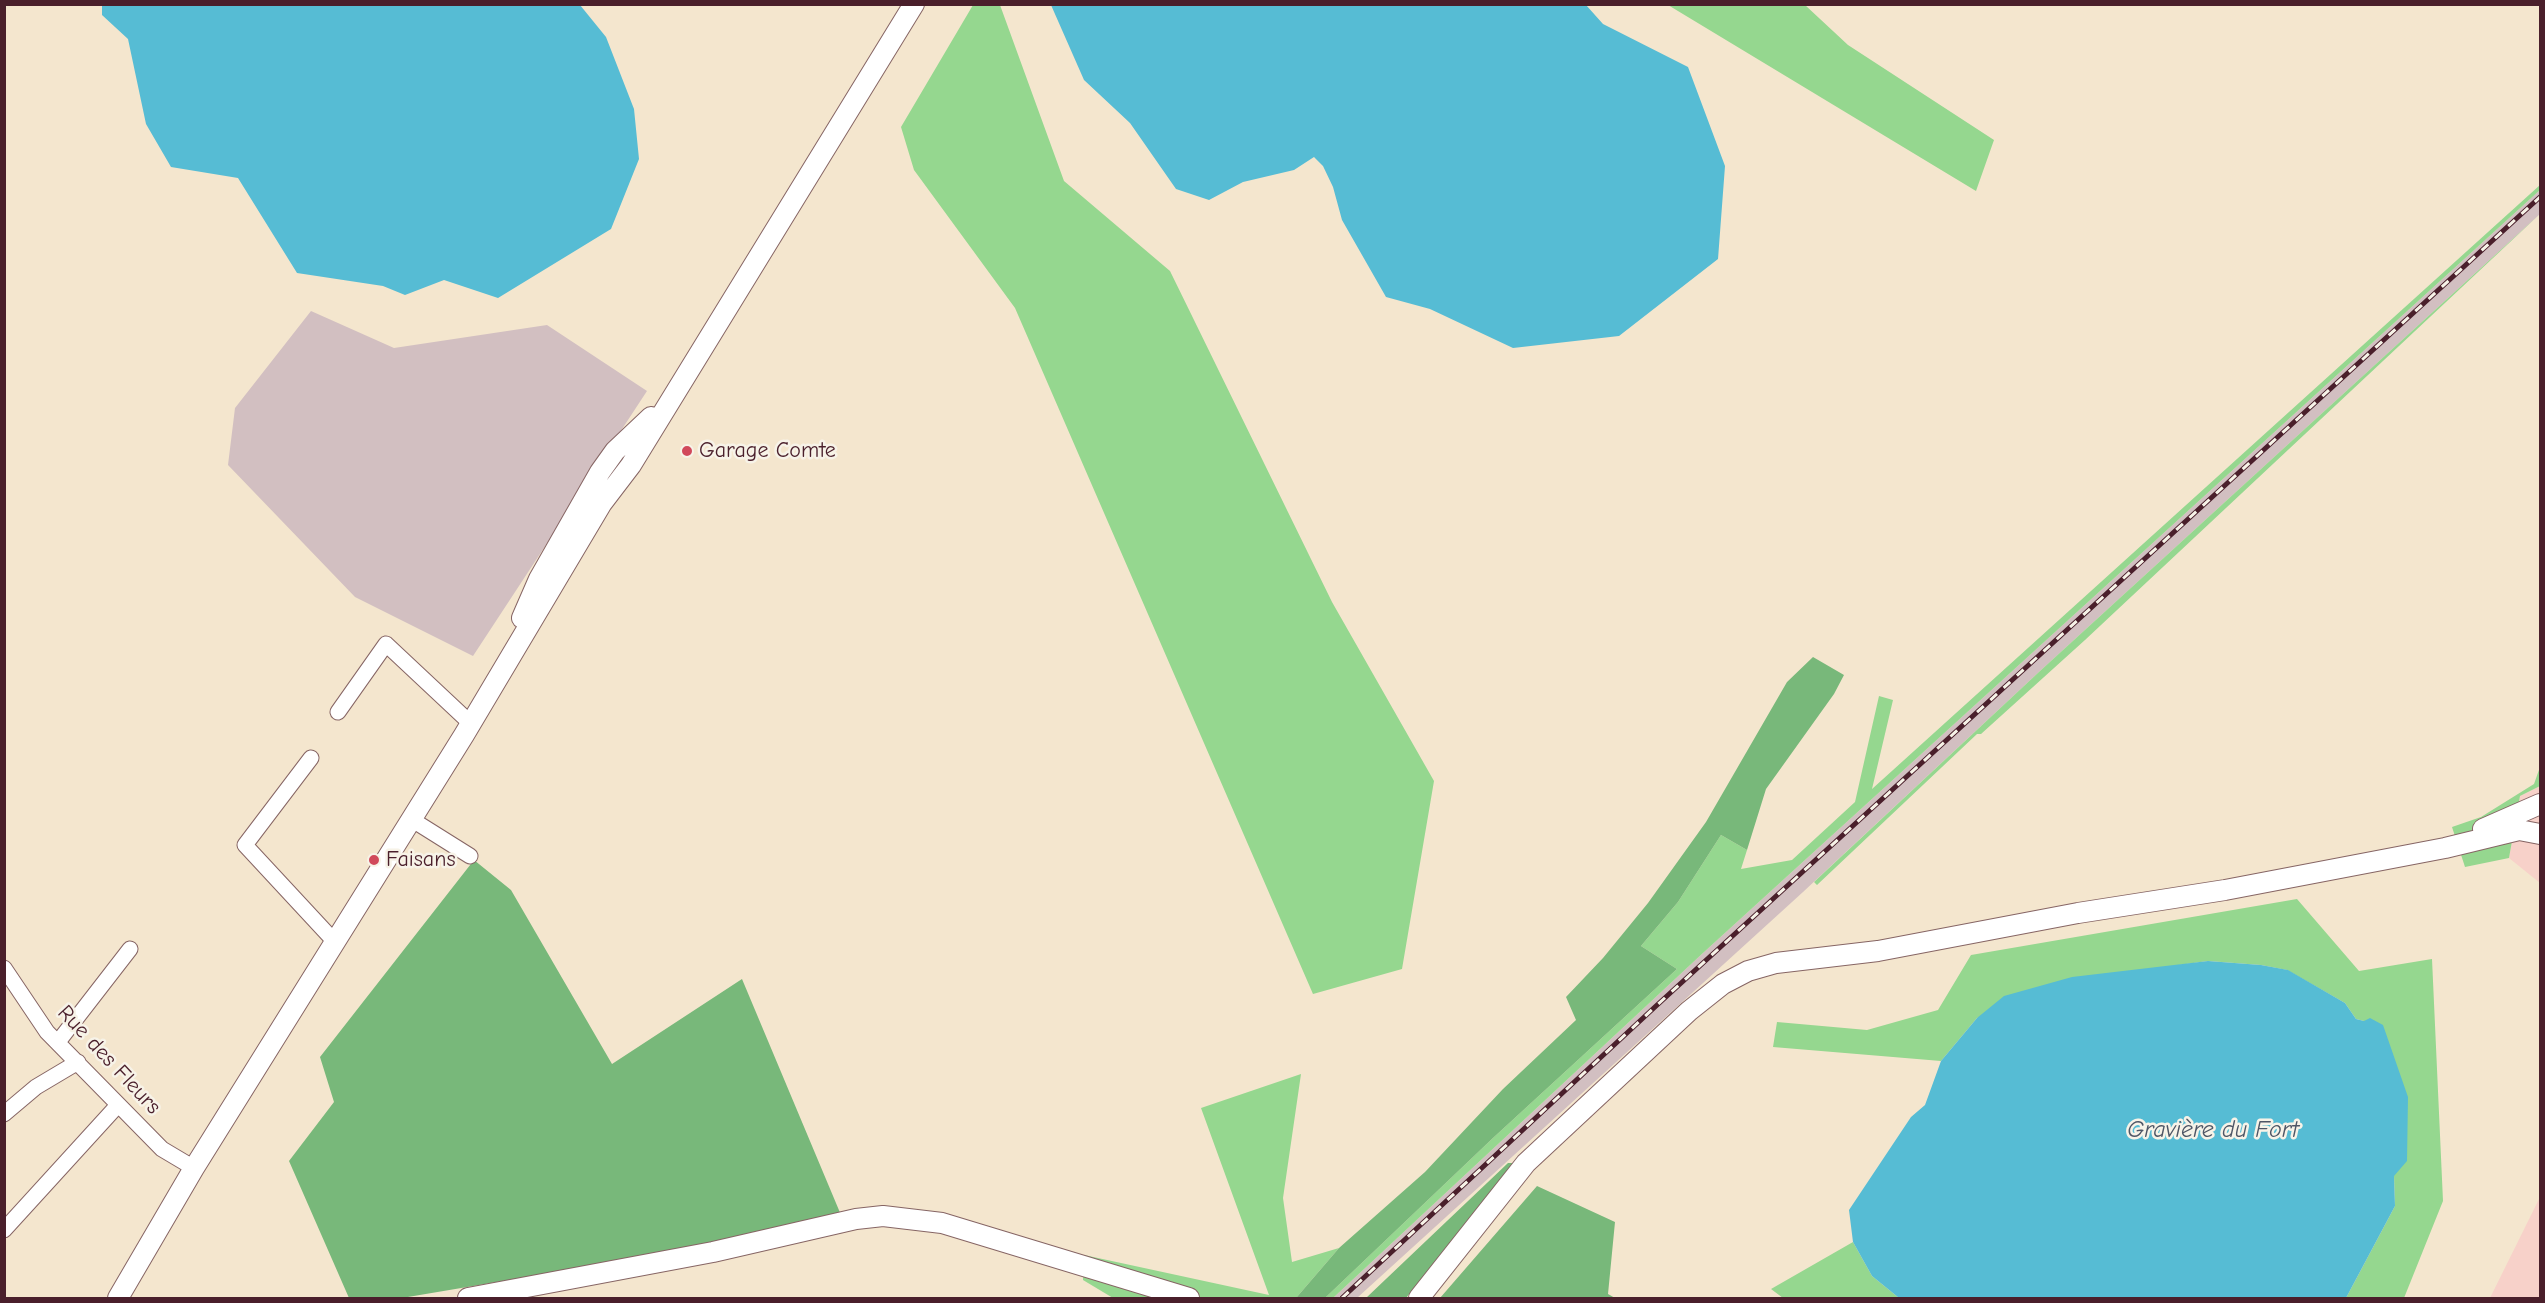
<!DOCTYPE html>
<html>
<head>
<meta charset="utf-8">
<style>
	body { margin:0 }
	#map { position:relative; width:2545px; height:1303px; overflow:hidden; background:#f4e6ce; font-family:"Comic Neue",sans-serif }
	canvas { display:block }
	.frame { position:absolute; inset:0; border:6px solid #4a1f2b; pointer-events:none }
</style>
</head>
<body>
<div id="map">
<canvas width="2545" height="1303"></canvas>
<div class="frame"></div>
</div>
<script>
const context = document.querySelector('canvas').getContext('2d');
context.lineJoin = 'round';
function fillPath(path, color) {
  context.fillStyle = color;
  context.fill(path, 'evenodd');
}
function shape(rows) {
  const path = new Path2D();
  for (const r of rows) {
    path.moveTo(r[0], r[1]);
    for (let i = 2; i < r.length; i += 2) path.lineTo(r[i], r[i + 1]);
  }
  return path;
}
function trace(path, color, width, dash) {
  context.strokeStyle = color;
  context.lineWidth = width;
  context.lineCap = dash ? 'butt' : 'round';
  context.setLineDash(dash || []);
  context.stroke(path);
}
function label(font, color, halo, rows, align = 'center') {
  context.font = font + ' "Comic Neue",sans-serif';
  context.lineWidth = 5;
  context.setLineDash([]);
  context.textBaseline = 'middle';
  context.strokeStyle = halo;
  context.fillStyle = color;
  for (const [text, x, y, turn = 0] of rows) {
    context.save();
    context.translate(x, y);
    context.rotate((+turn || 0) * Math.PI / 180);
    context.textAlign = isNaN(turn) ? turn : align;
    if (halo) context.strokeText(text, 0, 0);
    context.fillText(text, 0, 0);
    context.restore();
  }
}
fillPath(shape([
	[2540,786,2540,883,2509,858,2520,796],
	[2540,1197,2540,1298,2490,1298]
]), '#f7d1c9');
fillPath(shape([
	[2540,190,2540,214,2040,671,1803,892,1357,1298,1333,1298,1703,953],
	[311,311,394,348,547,325,647,391,473,656,355,597,228,465,235,408]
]), '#d2bfc1');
fillPath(shape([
	[973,5,1000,5,1064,181,1170,271,1332,602,1434,781,1402,969,1313,994,1015,308,914,170,901,127],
	[1668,5,1805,5,1848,45,1994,140,1976,191],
	[2540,185,2540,190,1703,953,1333,1298,1325,1298,1493,1138,1677,969,1641,946,1678,902,1721,835,1747,850,1741,869,1792,860,1855,802,1879,696,1893,700,1872,789],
	[2540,214,2085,640,1981,734,1977,734,1817,885,1814,882,2040,671],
	[2540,767,2540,786,2520,796,2509,858,2465,867,2452,827,2481,817,2534,784],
	[2297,899,2359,971,2432,959,2443,1201,2404,1298,2346,1298,2395,1206,2394,1176,2364,1021,2356,1019,2345,1003,2287,970,2261,965,2208,961,2143,970,1977,1018,1941,1061,1773,1047,1777,1022,1867,1030,1938,1010,1971,955],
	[1301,1074,1283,1198,1292,1262,1339,1248,1296,1298,1113,1298,1083,1280,1084,1255,1269,1295,1201,1108],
	[1853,1242,1872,1276,1899,1298,1783,1298,1771,1289]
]), '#95d78f');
fillPath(shape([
	[1813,657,1844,675,1834,694,1766,789,1747,850,1721,835,1678,902,1641,946,1677,969,1493,1138,1325,1298,1296,1298,1339,1248,1425,1172,1503,1089,1576,1020,1566,997,1603,958,1648,903,1706,822,1787,682],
	[474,860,511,890,612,1064,742,979,841,1215,716,1245,402,1298,349,1298,289,1161,334,1102,320,1057],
	[1508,1163,1516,1163,1406,1298,1366,1298],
	[1537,1186,1615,1222,1608,1294,1615,1298,1440,1298]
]), '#78b87a');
fillPath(shape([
	[102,4,580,5,606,37,634,109,639,159,611,229,498,298,444,280,405,295,383,286,297,273,238,178,171,167,146,124,128,39,102,15],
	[1051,5,1586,5,1603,24,1688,67,1725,166,1718,259,1619,336,1513,348,1430,309,1386,297,1342,220,1333,187,1323,166,1314,157,1294,170,1243,182,1209,200,1176,189,1130,123,1084,80],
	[2208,961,2261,965,2288,970,2345,1003,2356,1019,2364,1021,2370,1018,2383,1025,2408,1097,2407,1161,2394,1176,2395,1206,2346,1298,1899,1298,1872,1276,1853,1242,1849,1210,1911,1117,1925,1105,1941,1061,1977,1018,2004,996,2072,977]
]), '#56bcd4');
const minor = shape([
	[338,712,386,644,466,719,472,720],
	[311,758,245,845,335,942],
	[411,819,470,856],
	[4,968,47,1032,162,1149,194,1168],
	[58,1042,130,949],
	[4,1114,36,1087,78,1062],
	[4,1230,118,1105]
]);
const major = shape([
	[522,618,539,579,600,472,615,451,651,417],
	[2483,829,2540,804],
	[118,1298,194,1168,464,735,602,503,631,465,914,4],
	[468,1298,713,1252,856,1219,883,1216,942,1223,1189,1298],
	[1419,1298,1526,1163,1689,1011,1723,984,1748,971,1776,963,1878,951,2078,913,2225,890,2445,848,2519,830,2540,834]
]);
trace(minor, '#866564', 17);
trace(major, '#866564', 22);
trace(minor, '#fff', 15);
trace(major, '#fff', 20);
const rail = shape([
	[1342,1298,1656,1006,2540,197]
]);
trace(rail, '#4a1f2b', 5);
trace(rail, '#f7f3e8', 3, [9]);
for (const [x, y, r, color] of [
	[687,451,6,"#d1495b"],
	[374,860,6,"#d1495b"]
]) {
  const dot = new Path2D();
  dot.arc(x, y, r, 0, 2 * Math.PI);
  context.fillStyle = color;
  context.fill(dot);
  trace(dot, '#f7f3e8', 2);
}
label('22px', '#4a1f2b', '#f7f3e8', [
	["Garage Comte",699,451],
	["Faisans",386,860]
], 'left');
label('22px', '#4a1f2b', '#f7f3e8', [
	["Rue des Fleurs",109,1060,47]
]);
label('italic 24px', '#4e5666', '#f7f3e8', [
	["Gravière du Fort",2213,1130]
]);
</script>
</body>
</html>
